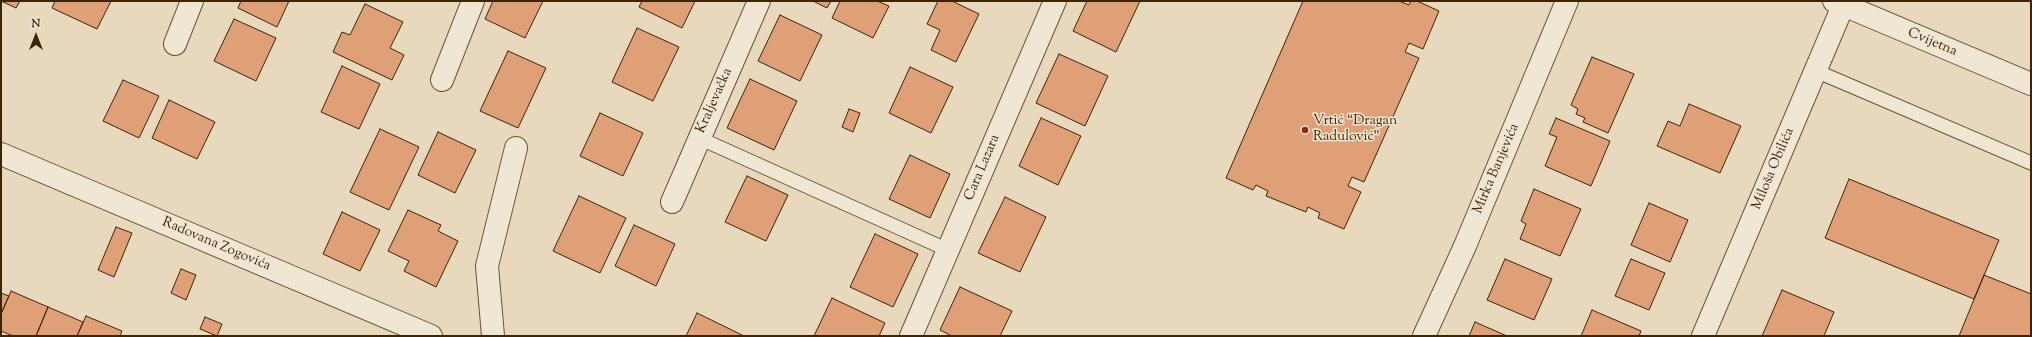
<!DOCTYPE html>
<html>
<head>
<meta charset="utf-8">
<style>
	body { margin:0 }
	#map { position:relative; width:2032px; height:337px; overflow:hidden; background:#e8d8bd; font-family:"Sorts Mill Goudy",serif }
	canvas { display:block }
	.frame { position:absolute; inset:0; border:2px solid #3d2503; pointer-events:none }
	.north { position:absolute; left:16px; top:16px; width:40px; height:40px; -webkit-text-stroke:3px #f0e6d4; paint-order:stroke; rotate:0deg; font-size:11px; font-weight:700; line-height:16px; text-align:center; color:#3d2503 }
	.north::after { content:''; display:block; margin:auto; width:14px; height:18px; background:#3d2503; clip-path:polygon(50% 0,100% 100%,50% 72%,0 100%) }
</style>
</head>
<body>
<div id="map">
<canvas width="2032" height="337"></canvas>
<div class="frame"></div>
<div class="north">N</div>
</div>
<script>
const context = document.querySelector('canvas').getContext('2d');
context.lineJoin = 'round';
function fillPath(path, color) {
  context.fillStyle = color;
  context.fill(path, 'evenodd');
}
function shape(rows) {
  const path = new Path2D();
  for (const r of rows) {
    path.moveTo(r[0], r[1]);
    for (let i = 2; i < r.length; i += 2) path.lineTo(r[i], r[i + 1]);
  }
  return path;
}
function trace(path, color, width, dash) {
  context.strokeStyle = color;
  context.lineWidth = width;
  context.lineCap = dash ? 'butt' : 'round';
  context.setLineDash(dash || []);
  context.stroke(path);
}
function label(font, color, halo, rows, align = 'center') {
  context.font = font + ' "Sorts Mill Goudy",serif';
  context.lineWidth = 3;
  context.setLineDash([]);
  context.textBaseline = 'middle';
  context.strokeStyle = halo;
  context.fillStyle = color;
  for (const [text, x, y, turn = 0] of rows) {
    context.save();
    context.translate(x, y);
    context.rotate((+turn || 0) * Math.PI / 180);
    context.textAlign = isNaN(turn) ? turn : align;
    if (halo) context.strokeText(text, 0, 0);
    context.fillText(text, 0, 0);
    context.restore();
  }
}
const building = shape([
	[1,1,20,1,16,8,1,1],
	[55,1,111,1,97,29,52,8,55,1],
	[241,1,289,1,277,27,238,8,241,1],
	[493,1,543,1,525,38,485,19,493,1],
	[642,1,695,1,682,28,639,7,642,1],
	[813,1,831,1,827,8,813,1],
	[840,1,877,1,889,6,873,38,832,18,840,1],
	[938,1,952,1,979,14,956,62,931,50,940,30,927,24,938,1],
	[1087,1,1140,1,1116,52,1073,31,1087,1],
	[1303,1,1399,1,1409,5,1411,1,1417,1,1439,11,1423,49,1409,43,1405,52,1419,58,1364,182,1352,177,1348,186,1361,192,1344,229,1318,218,1320,213,1308,207,1306,212,1266,196,1268,191,1256,185,1253,190,1226,178,1303,1],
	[365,4,403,22,390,48,404,55,392,80,333,52,342,32,350,35,365,4],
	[780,15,822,35,800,81,758,61,780,15],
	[234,19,276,38,256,81,214,61,234,19],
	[637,28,679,47,653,101,612,82,637,28],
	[508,51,546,68,518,128,480,111,508,51],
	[1059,54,1108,76,1085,126,1036,103,1059,54],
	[1592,57,1634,74,1608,133,1583,122,1585,118,1576,114,1578,109,1571,105,1592,57],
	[342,66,380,84,359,129,321,112,342,66],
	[910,67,953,87,931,133,889,113,910,67],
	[750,79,797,101,774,150,727,128,750,79],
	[123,80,159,96,139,138,103,121,123,80],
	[169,100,215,122,197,159,152,138,169,100],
	[1689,104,1741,126,1720,173,1657,146,1668,121,1680,126,1689,104],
	[849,109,860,113,853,132,842,127,849,109],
	[600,113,643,133,623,176,580,156,600,113],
	[1041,118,1081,136,1058,185,1019,166,1041,118],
	[1556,118,1610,141,1591,186,1545,166,1557,137,1549,134,1556,118],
	[380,129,419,147,389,210,350,192,380,129],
	[438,132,476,150,455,193,418,175,438,132],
	[910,155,950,174,930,218,889,199,910,155],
	[747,176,788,195,766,241,725,222,747,176],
	[1849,179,1999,240,1974,299,1825,238,1849,179],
	[1534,189,1581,209,1560,256,1520,239,1526,224,1521,221,1534,189],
	[579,196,626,218,600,273,553,251,579,196],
	[1005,197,1046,217,1020,272,978,253,1005,197],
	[1649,203,1688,220,1670,262,1631,245,1649,203],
	[408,210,441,225,438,231,458,241,436,287,404,271,409,261,388,251,408,210],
	[342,212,380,230,360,271,323,254,342,212],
	[634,225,675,244,656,286,615,266,634,225],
	[116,227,132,233,114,277,98,270,116,227],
	[875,234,918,254,893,307,850,287,875,234],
	[1505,259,1552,279,1534,320,1487,300,1505,259],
	[1631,259,1665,273,1649,310,1615,296,1631,259],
	[181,269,196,275,186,300,171,293,181,269],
	[1984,275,2031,294,2031,336,1959,336,1984,275],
	[960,287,1012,311,1000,336,952,336,940,330,960,287],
	[1782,290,1834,312,1824,336,1762,336,1782,290],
	[11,291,48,307,36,336,13,336,1,331,1,314,11,291],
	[1,293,9,296,1,314,1,293],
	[832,298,885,323,879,336,814,336,832,298],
	[48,307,83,322,77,336,36,336,48,307],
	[1592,310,1641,331,1639,336,1581,336,1592,310],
	[697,313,744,336,686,336,697,313],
	[86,316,122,331,120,336,77,336,86,316],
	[205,317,222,324,217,336,200,329,205,317],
	[1475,322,1507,336,1469,336,1475,322]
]);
fillPath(building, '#dfa077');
trace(building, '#3d2503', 1);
const lane = shape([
	[1816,71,2031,163],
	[699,138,948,250]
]);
const street = shape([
	[1834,1,2031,84],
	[175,44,192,1],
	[442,80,473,1],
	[1,154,431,336],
	[672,202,759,1],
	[493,336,487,266,516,148],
	[911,336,1055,1],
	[1424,336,1465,246,1567,1],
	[1703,336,1845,1]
]);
trace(lane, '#685232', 15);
trace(street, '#685232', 24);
trace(lane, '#f0e6d4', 13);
trace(street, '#f0e6d4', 22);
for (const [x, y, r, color] of [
	[1305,130,4,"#8f2418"]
]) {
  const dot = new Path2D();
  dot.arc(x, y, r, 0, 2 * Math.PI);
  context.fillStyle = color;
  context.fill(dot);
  trace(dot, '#f0e6d4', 1.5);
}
label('14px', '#3d2503', '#f0e6d4', [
	["Cvijetna",1932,43,23],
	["Kraljevačka",715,101,-66],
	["Cara Lazara",983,168,-67],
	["Mirka Banjevića",1497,169,-67],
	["Miloša Obilića",1774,169,-67],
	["Radovana Zogovića",216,245,23]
]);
label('14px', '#3d2503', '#f0e6d4', [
	["Vrtić “Dragan",1313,122],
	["Radulović”",1313,138]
], 'left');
</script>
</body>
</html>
